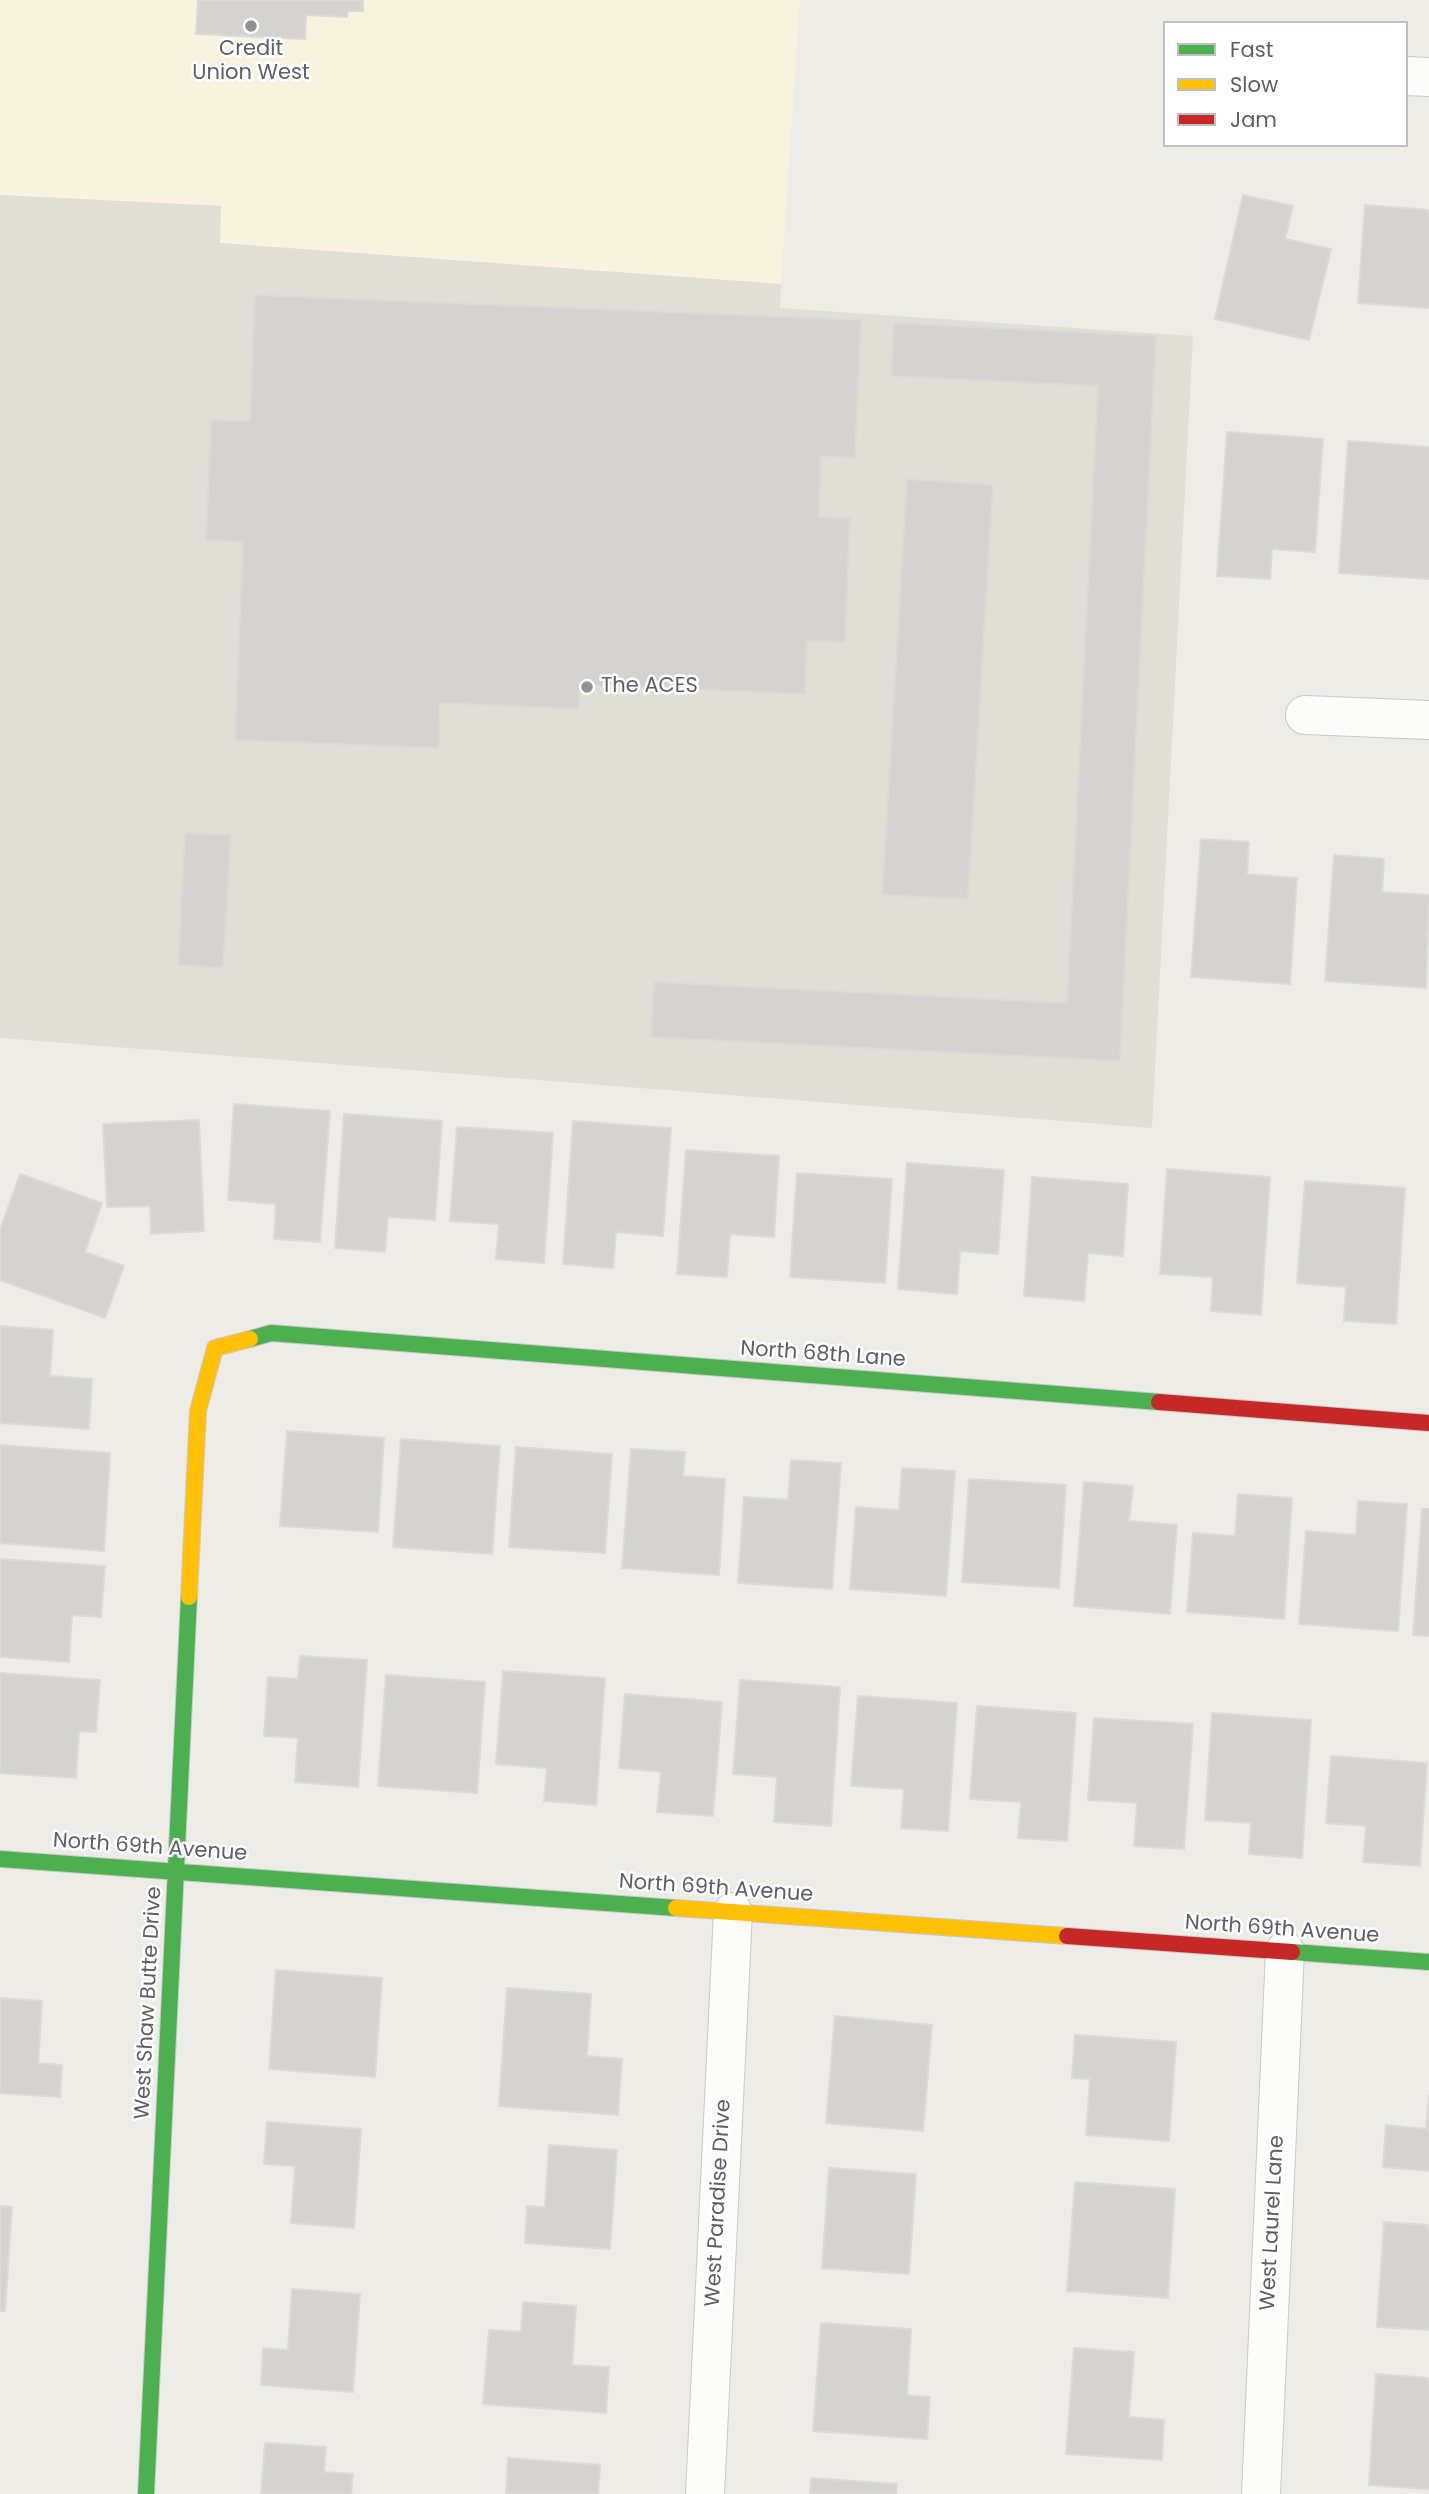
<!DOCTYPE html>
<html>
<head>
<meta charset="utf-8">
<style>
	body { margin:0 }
	#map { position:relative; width:1429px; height:2494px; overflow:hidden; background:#edece7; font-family:Poppins,sans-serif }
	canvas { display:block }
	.legend { position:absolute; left:1163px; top:21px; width:245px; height:126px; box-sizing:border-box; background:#fff; border:2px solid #bebfc2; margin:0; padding:9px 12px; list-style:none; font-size:21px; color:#5c6066 }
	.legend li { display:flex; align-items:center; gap:14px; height:35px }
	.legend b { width:35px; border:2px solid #bebfc2 }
</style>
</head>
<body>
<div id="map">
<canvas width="1429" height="2494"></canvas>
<ul class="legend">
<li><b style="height:9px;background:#4caf50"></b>Fast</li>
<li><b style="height:9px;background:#ffc107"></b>Slow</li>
<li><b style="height:9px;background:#c62828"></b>Jam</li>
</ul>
</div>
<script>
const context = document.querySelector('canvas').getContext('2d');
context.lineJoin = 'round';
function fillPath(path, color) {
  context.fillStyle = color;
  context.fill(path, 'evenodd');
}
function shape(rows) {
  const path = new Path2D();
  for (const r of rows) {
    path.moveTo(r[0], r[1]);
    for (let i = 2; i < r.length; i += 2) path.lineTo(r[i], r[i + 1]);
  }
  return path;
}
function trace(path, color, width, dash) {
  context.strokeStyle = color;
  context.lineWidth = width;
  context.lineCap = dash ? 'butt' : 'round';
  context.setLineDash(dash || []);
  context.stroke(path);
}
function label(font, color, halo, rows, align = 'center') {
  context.font = font + ' Poppins,sans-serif';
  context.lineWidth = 5;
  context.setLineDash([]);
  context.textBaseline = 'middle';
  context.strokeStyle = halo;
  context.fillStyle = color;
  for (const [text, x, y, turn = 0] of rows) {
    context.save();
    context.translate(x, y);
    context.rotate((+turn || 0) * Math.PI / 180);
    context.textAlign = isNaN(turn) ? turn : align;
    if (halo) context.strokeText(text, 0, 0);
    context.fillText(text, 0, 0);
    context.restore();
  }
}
fillPath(shape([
	[0,0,800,0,781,284,220,243,221,206,0,195]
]), '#f7f3df');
fillPath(shape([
	[0,195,221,206,220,243,781,284,780,308,1193,336,1152,1128,0,1038]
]), '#e0dfd6');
const building = shape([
	[198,0,363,0,363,11,348,11,347,17,306,15,305,39,196,34,198,0],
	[1243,195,1293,206,1285,239,1331,249,1309,340,1215,319,1243,195],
	[1365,205,1429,210,1429,308,1358,303,1365,205],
	[255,295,861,320,855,458,821,456,819,517,850,518,845,642,807,641,805,694,580,685,579,709,440,703,439,748,235,740,243,542,206,540,211,420,250,421,255,295],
	[894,323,1156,336,1120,1061,651,1037,654,982,1067,1003,1098,386,891,376,894,323],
	[1227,432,1323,439,1315,552,1272,549,1270,579,1217,576,1227,432],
	[1348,441,1429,447,1429,579,1339,573,1348,441],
	[907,479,993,485,968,899,882,895,907,479],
	[185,833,231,835,223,968,178,965,185,833],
	[1201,839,1249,842,1247,874,1297,878,1290,984,1191,977,1201,839],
	[1334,855,1384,859,1382,892,1429,895,1426,988,1325,981,1334,855],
	[234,1104,330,1111,320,1242,274,1239,276,1204,228,1200,234,1104],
	[344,1114,442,1121,435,1220,388,1217,385,1252,335,1248,344,1114],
	[199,1120,204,1231,151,1234,150,1206,107,1207,103,1124,199,1120],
	[573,1121,671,1128,663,1236,616,1232,613,1268,563,1264,573,1121],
	[457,1127,553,1133,544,1263,496,1259,499,1224,450,1221,457,1127],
	[686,1150,779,1156,774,1237,730,1234,727,1277,677,1274,686,1150],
	[907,1163,1004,1170,998,1254,960,1251,957,1294,898,1289,907,1163],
	[1167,1169,1270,1177,1261,1315,1211,1311,1213,1277,1160,1274,1167,1169],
	[797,1173,892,1179,885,1283,790,1277,797,1173],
	[20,1174,102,1203,85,1252,124,1266,105,1318,0,1280,0,1230,20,1174],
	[1032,1177,1128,1184,1123,1256,1088,1253,1084,1301,1024,1296,1032,1177],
	[1305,1181,1405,1188,1396,1324,1344,1321,1346,1287,1297,1283,1305,1181],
	[0,1326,53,1330,50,1376,92,1379,89,1429,0,1423,0,1326],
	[287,1431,384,1438,378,1532,280,1526,287,1431],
	[401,1439,500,1446,492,1554,393,1547,401,1439],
	[0,1445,110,1453,104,1551,0,1543,0,1445],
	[516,1447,612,1454,605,1553,509,1547,516,1447],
	[631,1449,685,1452,683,1476,725,1479,719,1575,622,1568,631,1449],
	[791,1460,841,1463,832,1589,738,1583,744,1497,788,1500,791,1460],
	[902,1468,955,1471,946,1596,850,1589,856,1507,899,1510,902,1468],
	[969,1479,1066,1485,1059,1588,962,1582,969,1479],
	[1084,1482,1133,1486,1129,1521,1177,1525,1170,1614,1074,1606,1084,1482],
	[1238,1494,1292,1498,1284,1619,1187,1612,1193,1533,1235,1536,1238,1494],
	[1358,1501,1407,1504,1398,1631,1299,1624,1306,1531,1356,1535,1358,1501],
	[1422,1509,1429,1509,1429,1636,1413,1635,1422,1509],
	[0,1559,105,1566,101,1617,72,1615,69,1662,0,1657,0,1559],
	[300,1656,367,1660,358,1787,295,1782,298,1738,264,1736,268,1677,298,1679,300,1656],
	[503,1671,605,1678,596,1805,544,1801,547,1768,496,1764,503,1671],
	[0,1673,100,1680,96,1732,79,1731,76,1778,0,1773,0,1673],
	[386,1675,485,1682,477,1793,378,1786,386,1675],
	[740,1680,840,1687,831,1826,774,1822,777,1777,733,1774,740,1680],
	[625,1694,722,1702,713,1816,657,1812,661,1772,619,1768,625,1694],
	[858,1696,957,1703,948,1831,901,1828,904,1789,851,1786,858,1696],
	[977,1706,1076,1713,1067,1841,1018,1838,1021,1802,970,1799,977,1706],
	[1212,1713,1311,1720,1302,1858,1249,1854,1251,1823,1205,1820,1212,1713],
	[1094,1718,1193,1724,1184,1849,1134,1846,1137,1803,1088,1800,1094,1718],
	[1331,1756,1427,1763,1420,1866,1363,1862,1366,1826,1326,1823,1331,1756],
	[276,1970,382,1978,375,2077,269,2069,276,1970],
	[507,1988,591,1994,587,2056,622,2059,618,2115,499,2106,507,1988],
	[0,1998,42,2001,38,2063,62,2065,60,2097,0,2093,0,1998],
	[835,2016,932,2025,923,2131,826,2123,835,2016],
	[1075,2035,1176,2042,1169,2141,1086,2135,1090,2079,1072,2078,1075,2035],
	[1429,2095,1429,2171,1383,2167,1386,2125,1426,2129,1429,2095],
	[267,2122,361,2129,354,2228,291,2223,295,2166,264,2164,267,2122],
	[549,2145,617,2150,610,2249,525,2243,527,2206,545,2207,549,2145],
	[829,2168,916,2174,909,2274,822,2268,829,2168],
	[1075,2182,1175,2189,1168,2298,1067,2291,1075,2182],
	[0,2206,12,2207,5,2311,0,2311,0,2206],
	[1384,2222,1429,2225,1429,2330,1377,2327,1384,2222],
	[292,2289,360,2294,353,2392,261,2385,263,2348,288,2350,292,2289],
	[523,2302,576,2306,572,2365,609,2367,606,2413,483,2404,489,2330,521,2332,523,2302],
	[821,2323,911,2329,907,2395,930,2397,927,2439,813,2431,821,2323],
	[1074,2348,1134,2352,1129,2417,1164,2420,1162,2460,1066,2454,1074,2348],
	[1376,2374,1429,2378,1429,2489,1369,2485,1376,2374],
	[265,2443,326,2447,324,2472,353,2474,351,2494,261,2494,265,2443],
	[508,2458,600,2465,598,2494,506,2494,508,2458],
	[811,2478,897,2484,896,2494,810,2494,811,2478]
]);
fillPath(building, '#d4d3d0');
trace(building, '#dcdad6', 2);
const street = shape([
	[1406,76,1429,77],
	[1305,715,1429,720],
	[705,2494,733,1912],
	[1261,2494,1285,1951]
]);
const fast = shape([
	[250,1339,271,1333,1159,1402],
	[0,1859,676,1908],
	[1292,1952,1429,1962],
	[146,2494,189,1597]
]);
const slow = shape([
	[189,1597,198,1411,215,1348,250,1339],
	[676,1908,1067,1936]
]);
const jam = shape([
	[1159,1402,1429,1423],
	[1067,1936,1292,1952]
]);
trace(street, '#c9c9c8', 40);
trace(fast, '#c9cac9', 18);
trace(slow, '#c9cac9', 18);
trace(jam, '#c9cac9', 18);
trace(street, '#fcfcfb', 38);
trace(fast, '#4caf50', 16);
trace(slow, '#ffc107', 16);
trace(jam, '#c62828', 16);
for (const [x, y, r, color] of [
	[251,26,7,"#8f9193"],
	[587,687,7,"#8f9193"]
]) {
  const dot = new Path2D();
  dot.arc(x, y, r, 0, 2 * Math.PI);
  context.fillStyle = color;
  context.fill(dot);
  trace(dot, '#fff', 2.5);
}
label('21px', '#5c6066', '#fff', [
	["Credit",251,50],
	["Union West",251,74],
	["The ACES",601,687,"left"]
]);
label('21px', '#5c6066', '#fff', [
	["North 68th Lane",823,1355,4],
	["North 69th Avenue",150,1848,4],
	["North 69th Avenue",716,1889,4],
	["North 69th Avenue",1282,1930,4],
	["West Shaw Butte Drive",149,2003,-87],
	["West Paradise Drive",719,2203,-87],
	["West Laurel Lane",1273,2223,-87]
]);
</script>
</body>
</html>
